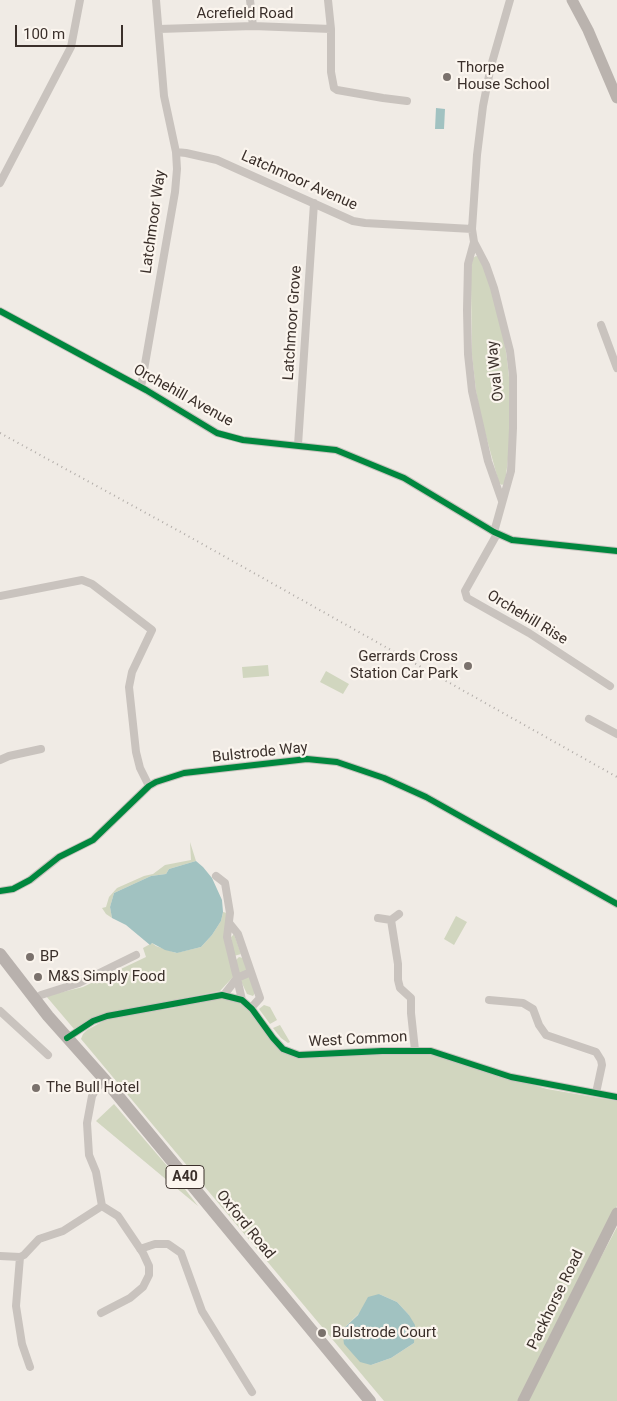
<!DOCTYPE html>
<html>
<head>
<meta charset="utf-8">
<style>
	body { margin:0 }
	#map { position:relative; width:617px; height:1401px; overflow:hidden; background:#f0ebe5; font-family:Roboto,sans-serif }
	canvas { display:block }
	.scale { position:absolute; left:15px; top:25px; width:108px; height:22px; box-sizing:border-box; border:2px solid #3b302b; border-top:0; padding-left:6px; font-size:15px; line-height:18px; white-space:nowrap; color:#3b302b; -webkit-text-stroke:4px #fbf5ee; paint-order:stroke }
</style>
</head>
<body>
<div id="map">
<canvas width="617" height="1401"></canvas>
<div class="scale">100 m</div>
</div>
<script>
const context = document.querySelector('canvas').getContext('2d');
context.lineJoin = 'round';
function fillPath(path, color) {
  context.fillStyle = color;
  context.fill(path, 'evenodd');
}
function shape(rows) {
  const path = new Path2D();
  for (const r of rows) {
    path.moveTo(r[0], r[1]);
    for (let i = 2; i < r.length; i += 2) path.lineTo(r[i], r[i + 1]);
  }
  return path;
}
function trace(path, color, width, dash) {
  context.strokeStyle = color;
  context.lineWidth = width;
  context.lineCap = dash ? 'butt' : 'round';
  context.setLineDash(dash || []);
  context.stroke(path);
}
function label(font, color, halo, rows, align = 'center') {
  context.font = font + ' Roboto,sans-serif';
  context.lineWidth = 4.5;
  context.setLineDash([]);
  context.textBaseline = 'middle';
  context.strokeStyle = halo;
  context.fillStyle = color;
  for (const [text, x, y, turn = 0] of rows) {
    context.save();
    context.translate(x, y);
    context.rotate((+turn || 0) * Math.PI / 180);
    context.textAlign = isNaN(turn) ? turn : align;
    if (halo) context.strokeText(text, 0, 0);
    context.fillText(text, 0, 0);
    context.restore();
  }
}
fillPath(shape([
	[476,256,480,257,490,285,504,338,507,359,510,386,509,452,505,483,502,485,499,483,481,418,476,391,472,355,471,288,471,268,473,258],
	[268,665,269,676,243,678,242,667],
	[326,671,349,684,343,694,320,682],
	[190,842,196,861,169,869,166,874,151,876,114,893,110,907,112,918,106,914,102,908,106,907,109,897,117,888,144,876,153,874,165,865,191,860],
	[223,912,227,913,233,977,220,991,110,1013,74,1029,46,996,83,987,146,957,143,948,152,943,156,946,176,953,201,947,212,935,221,921],
	[456,916,467,922,454,945,444,939],
	[234,934,241,954,234,956,231,937],
	[239,957,243,958,247,970,240,975,235,961],
	[246,976,250,977,255,993,253,996,247,994,241,981],
	[219,998,228,999,240,1003,250,1010,287,1053,429,1054,547,1089,617,1101,617,1206,518,1401,384,1401,81,1039,83,1034,87,1030,109,1018,155,1008,162,1010,175,1008,183,1003],
	[379,1294,397,1302,409,1315,414,1343,391,1358,371,1365,342,1330],
	[264,1005,270,1007,277,1020,270,1024,259,1009],
	[280,1025,290,1042,288,1043,281,1038,273,1028],
	[114,1104,168,1167,198,1206,96,1121],
	[617,1227,617,1401,528,1401,593,1272]
]), '#d1d6bf');
fillPath(shape([
	[436,108,445,109,444,129,435,129],
	[196,861,203,867,212,878,222,900,223,912,221,921,212,935,201,947,177,953,165,950,152,943,150,945,126,925,112,918,110,907,114,893,151,876,166,874,169,869],
	[379,1294,397,1302,409,1315,415,1325,414,1343,391,1358,371,1365,360,1362,344,1344,342,1330,358,1315,368,1297]
]), '#a1c2c1');
trace(shape([
	[250,0,253,26],
	[328,0,331,29,331,72,334,88,337,90,383,98,407,101],
	[159,29,253,26,331,29],
	[176,152,186,153,217,160,353,221,365,223,472,229],
	[0,183,71,47,80,0],
	[474,242,468,264,467,310,468,354,472,391,488,461,502,501],
	[0,311,146,390,217,433,243,440,336,450,404,478,494,532,512,540,617,551],
	[601,325,617,368],
	[141,387,175,192,177,169,176,152,164,96,156,0],
	[298,445,314,203],
	[494,532,511,471,513,428,513,376,510,351,494,288,486,265,474,242,472,229,477,155,483,106,491,66,510,0],
	[497,534,465,591,467,598,529,633,610,686],
	[0,596,82,580,92,584,152,630,132,672,129,687,136,752,140,768,149,786],
	[589,719,617,734],
	[0,760,9,756,41,749],
	[216,876,225,883,230,913,227,937,237,978,224,995],
	[0,891,13,889,30,880,59,857,93,840,149,786,156,782,184,773,307,759,337,762,384,778,426,797,617,904],
	[378,918,391,920,398,964,398,980,400,988,411,998,411,1013,415,1050],
	[391,920,399,914],
	[230,924,238,934,260,998,251,1008],
	[35,999,41,995,79,983,136,955],
	[242,1000,237,978,251,972],
	[489,1000,523,1003,533,1009,539,1025,546,1035,596,1052,601,1060,602,1065,596,1093],
	[0,1011,48,1055],
	[67,1038,93,1021,107,1016,222,995,242,1000,252,1009,273,1038,283,1049,299,1055,382,1051,431,1051,511,1077,617,1097],
	[140,1249,155,1244,168,1244,181,1253,202,1311,252,1392],
	[0,1256,20,1257],
	[20,1257,24,1255,39,1239,63,1231,102,1206,96,1172,89,1155,87,1123,92,1096,97,1088,105,1080],
	[20,1257,16,1306,22,1344,30,1367],
	[101,1313,130,1298,143,1287,149,1275,149,1266,143,1253,118,1216,102,1206]
]), '#c9c3be', 8);
trace(shape([
	[572,0,588,30,617,98],
	[523,1401,617,1213]
]), '#bab3ae', 11);
trace(shape([
	[0,954,48,1016,105,1080,370,1401]
]), '#b8b1ad', 12);
trace(shape([
	[0,433,188,536,617,777]
]), '#b1aca8', 2, [1, 4]);
trace(shape([
	[0,311,146,390,217,433,243,440,336,450,404,478,494,532,512,540,617,551],
	[0,891,13,889,30,880,59,857,93,840,149,786,156,782,184,773,307,759,337,762,384,778,426,797,617,904],
	[67,1038,93,1021,107,1016,222,995,242,1000,252,1009,273,1038,283,1049,299,1055,382,1051,431,1051,511,1077,617,1097]
]), '#00873e', 6);
for (const [x, y, r, color] of [
	[447,77,5,"#7a716c"],
	[468,666,5,"#7a716c"],
	[30,957,5,"#7a716c"],
	[38,977,5,"#7a716c"],
	[36,1088,5,"#7a716c"],
	[322,1333,5,"#7a716c"]
]) {
  const dot = new Path2D();
  dot.arc(x, y, r, 0, 2 * Math.PI);
  context.fillStyle = color;
  context.fill(dot);
  trace(dot, '#fbf5ee', 2);
}
for (const [x, y, w] of [
	[185,1177,38]
]) {
  const box = new Path2D();
  box.roundRect(x - w / 2, y - 11.5, w, 23, 4);
  context.fillStyle = '#fbf5ee';
  context.fill(box);
  trace(box, '#3b302b', 1);
}
label('bold 14px', '#3b302b', null, [
	["A40",185,1177]
]);
label('15px', '#3b302b', '#fbf5ee', [
	["Acrefield Road",245,14],
	["Latchmoor Avenue",299,181,24],
	["Latchmoor Way",154,222,-82],
	["Latchmoor Grove",293,323,-86],
	["Oval Way",496,371,-96],
	["Orchehill Avenue",183,396,29],
	["Orchehill Rise",527,618,31],
	["Bulstrode Way",260,753,-6],
	["West Common",358,1040,-3],
	["Oxford Road",245,1225,51],
	["Packhorse Road",556,1300,-64]
]);
label('15px', '#3b302b', '#fbf5ee', [
	["Thorpe",457,68],
	["House School",457,85],
	["Gerrards Cross",458,657,"right"],
	["Station Car Park",458,674,"right"],
	["BP",40,957],
	["M&S Simply Food",48,977],
	["The Bull Hotel",46,1088],
	["Bulstrode Court",332,1333]
], 'left');
</script>
</body>
</html>
